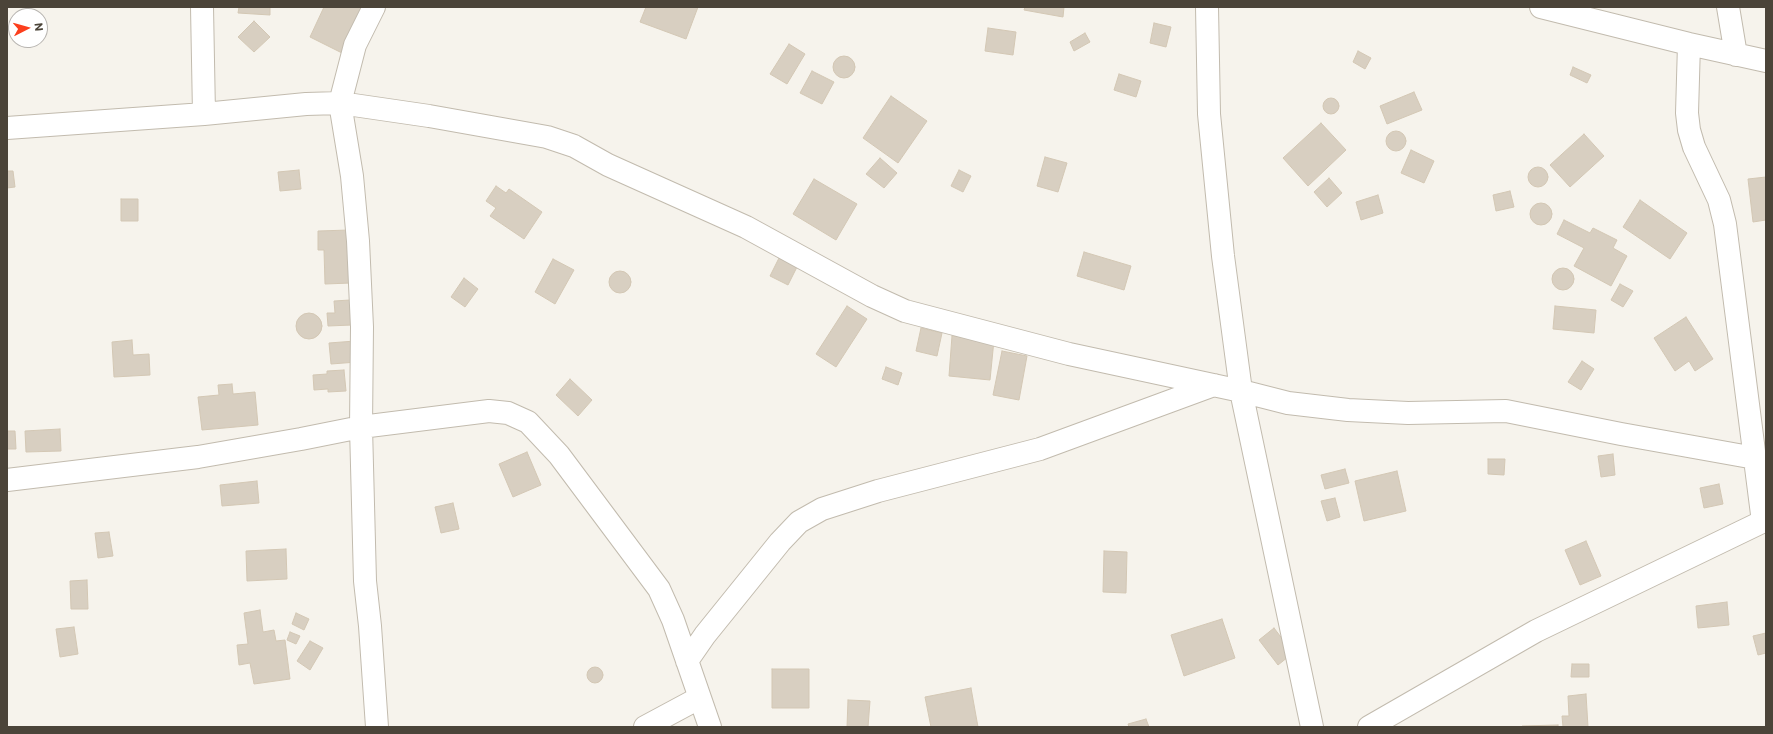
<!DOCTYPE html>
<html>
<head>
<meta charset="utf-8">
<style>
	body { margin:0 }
	#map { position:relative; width:1773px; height:734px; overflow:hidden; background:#f6f3ec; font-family:Commissioner,sans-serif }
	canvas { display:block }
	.frame { position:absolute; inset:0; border:8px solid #4b4439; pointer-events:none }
	.north { position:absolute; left:8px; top:8px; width:40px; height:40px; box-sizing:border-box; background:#fff; border:1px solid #b7b4b0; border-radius:50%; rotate:84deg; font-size:11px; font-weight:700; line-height:16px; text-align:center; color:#4b4439 }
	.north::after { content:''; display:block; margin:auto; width:14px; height:18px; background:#fc3f1d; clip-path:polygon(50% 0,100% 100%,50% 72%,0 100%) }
</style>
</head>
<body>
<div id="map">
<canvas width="1773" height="734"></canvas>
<div class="frame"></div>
<div class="north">N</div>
</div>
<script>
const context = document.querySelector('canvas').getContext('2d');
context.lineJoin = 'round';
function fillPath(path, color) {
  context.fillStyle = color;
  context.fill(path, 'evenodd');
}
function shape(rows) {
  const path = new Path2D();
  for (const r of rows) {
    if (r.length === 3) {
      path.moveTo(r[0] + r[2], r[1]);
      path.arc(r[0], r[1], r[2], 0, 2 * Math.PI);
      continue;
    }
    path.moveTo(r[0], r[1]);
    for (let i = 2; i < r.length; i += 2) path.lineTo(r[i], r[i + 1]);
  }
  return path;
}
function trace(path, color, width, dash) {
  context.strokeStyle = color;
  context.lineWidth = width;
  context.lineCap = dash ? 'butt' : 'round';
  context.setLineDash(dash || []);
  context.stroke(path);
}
const building = shape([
	[239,7,270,7,270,15,238,13,239,7],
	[324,7,362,7,342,53,310,37,324,7],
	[646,7,698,7,686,39,640,22,646,7],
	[1025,7,1064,7,1063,17,1024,10,1025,7],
	[254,21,270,37,254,52,238,37,254,21],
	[1154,23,1171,27,1166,47,1150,43,1154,23],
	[988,28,1016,32,1013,55,985,51,988,28],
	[1085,33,1090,42,1074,51,1070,42,1085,33],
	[789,44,805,54,787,84,770,74,789,44],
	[1358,51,1371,58,1365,69,1353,62,1358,51],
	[844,67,11],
	[1573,67,1591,75,1587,83,1570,75,1573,67],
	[812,71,834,82,822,104,800,93,812,71],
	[1119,74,1141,81,1136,97,1114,90,1119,74],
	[1414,92,1422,110,1387,124,1380,106,1414,92],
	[891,96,927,121,898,163,863,138,891,96],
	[1331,106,8],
	[1321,123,1346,150,1308,186,1283,158,1321,123],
	[1396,141,10],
	[1584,134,1604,156,1570,187,1550,165,1584,134],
	[1411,150,1434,161,1424,183,1401,173,1411,150],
	[1045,157,1067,163,1058,192,1037,186,1045,157],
	[880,158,897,173,884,188,866,174,880,158],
	[1538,177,10],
	[299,170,301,189,280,191,278,172,299,170],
	[959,170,971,176,963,192,951,186,959,170],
	[7,171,13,171,15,187,7,188,7,171],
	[1766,177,1766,220,1753,222,1748,179,1766,177],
	[1329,178,1342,193,1327,207,1314,192,1329,178],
	[814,179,857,204,836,240,793,214,814,179],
	[496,186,506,193,509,189,542,212,524,239,490,216,496,208,486,201,496,186],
	[1510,191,1514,207,1496,211,1493,195,1510,191],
	[1378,195,1383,213,1361,220,1356,202,1378,195],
	[121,199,138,199,138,221,121,221,121,199],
	[1640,200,1687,233,1670,259,1623,227,1640,200],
	[1541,214,11],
	[1564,220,1590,233,1593,228,1617,240,1613,248,1627,256,1611,286,1574,266,1584,248,1557,234,1564,220],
	[349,230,351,283,325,284,324,250,318,250,318,231,349,230],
	[1084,252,1131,266,1124,290,1077,276,1084,252],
	[779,258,797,267,788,285,770,276,779,258],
	[553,259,574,270,555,304,535,292,553,259],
	[1563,279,11],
	[620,282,11],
	[464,278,478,289,465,307,451,297,464,278],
	[1620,284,1633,291,1623,307,1611,300,1620,284],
	[350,300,352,325,328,326,327,313,335,313,334,301,350,300],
	[847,306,867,319,836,367,816,354,847,306],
	[1555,306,1596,310,1594,333,1553,329,1555,306],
	[309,326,13],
	[1686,317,1713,359,1695,371,1689,361,1675,371,1654,338,1686,317],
	[921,328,942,333,937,356,916,351,921,328],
	[952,336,994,340,990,380,949,376,952,336],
	[132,340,133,355,149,354,150,375,114,377,112,342,132,340],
	[355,341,357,362,331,364,329,343,355,341],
	[1002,351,1027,356,1019,400,993,395,1002,351],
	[1582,361,1594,369,1581,390,1568,382,1582,361],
	[886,367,902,373,898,385,882,379,886,367],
	[344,370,346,391,328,392,328,389,314,390,313,375,327,374,327,371,344,370],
	[570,379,592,400,578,416,556,395,570,379],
	[232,384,233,394,255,392,258,425,202,430,198,397,219,395,218,385,232,384],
	[60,429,61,451,26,452,25,431,60,429],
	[7,431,15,431,16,449,7,449,7,431],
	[527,452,541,485,513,497,499,464,527,452],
	[1613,454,1615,475,1601,477,1598,456,1613,454],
	[1488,459,1505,459,1504,475,1488,474,1488,459],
	[1345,469,1349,483,1325,489,1321,475,1345,469],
	[1397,471,1406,511,1364,521,1355,481,1397,471],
	[257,481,259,503,222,506,220,485,257,481],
	[1719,484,1723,504,1704,508,1700,488,1719,484],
	[1335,498,1340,517,1327,521,1321,501,1335,498],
	[453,503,459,529,441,533,435,507,453,503],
	[109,532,113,556,98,558,95,533,109,532],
	[1586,541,1601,576,1580,585,1565,550,1586,541],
	[286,549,287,579,247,581,246,551,286,549],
	[1104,551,1127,552,1126,593,1103,592,1104,551],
	[87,580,88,609,71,609,70,581,87,580],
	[1727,602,1729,625,1698,628,1696,606,1727,602],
	[260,610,263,632,274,630,276,641,285,640,290,679,254,684,250,663,239,665,237,645,248,644,244,613,260,610],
	[296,613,309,619,304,630,292,624,296,613],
	[1222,619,1235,658,1184,676,1171,635,1222,619],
	[74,627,78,654,60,657,56,629,74,627],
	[1274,628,1293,653,1278,665,1259,640,1274,628],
	[290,632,300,636,296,644,287,640,290,632],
	[1766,633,1766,653,1758,655,1753,636,1766,633],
	[310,641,323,648,310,670,297,661,310,641],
	[1572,664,1589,664,1589,677,1571,677,1572,664],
	[595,675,8],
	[772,669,809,669,809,708,772,708,772,669],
	[971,688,978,727,931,727,925,697,971,688],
	[1586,694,1588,727,1563,727,1562,716,1569,716,1568,696,1586,694],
	[848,700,870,701,868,727,847,727,848,700],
	[1146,719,1149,727,1129,727,1128,724,1146,719],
	[1558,725,1558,727,1522,727,1522,726,1558,725]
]);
fillPath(building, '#d8cfc1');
trace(building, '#d3c7b4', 1);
const minor = shape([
	[374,7,355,45,340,103,429,116,547,137,574,146,608,165,746,227,872,296,905,311,1069,354,1241,391,1288,403,1348,410,1408,413,1506,411,1621,434,1755,458],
	[1207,7,1209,114,1223,256,1241,391,1312,727],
	[1541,7,1689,44,1766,61],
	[1728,7,1736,55],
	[1689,44,1687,113,1689,130,1694,147,1719,200,1725,224,1763,522],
	[7,128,204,114,202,7],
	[7,480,198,457,301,439,361,427,362,327,358,241,352,176,340,103,306,104,204,114],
	[687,661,705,635,780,542,799,522,822,509,878,491,1040,449,1214,385],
	[377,727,370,626,365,581,361,427,489,411,508,413,528,422,559,455,659,589,673,620,710,727],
	[645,727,699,698],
	[1369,727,1536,631,1766,520]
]);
trace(minor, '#c2bbae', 24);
trace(minor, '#fff', 22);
</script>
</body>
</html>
